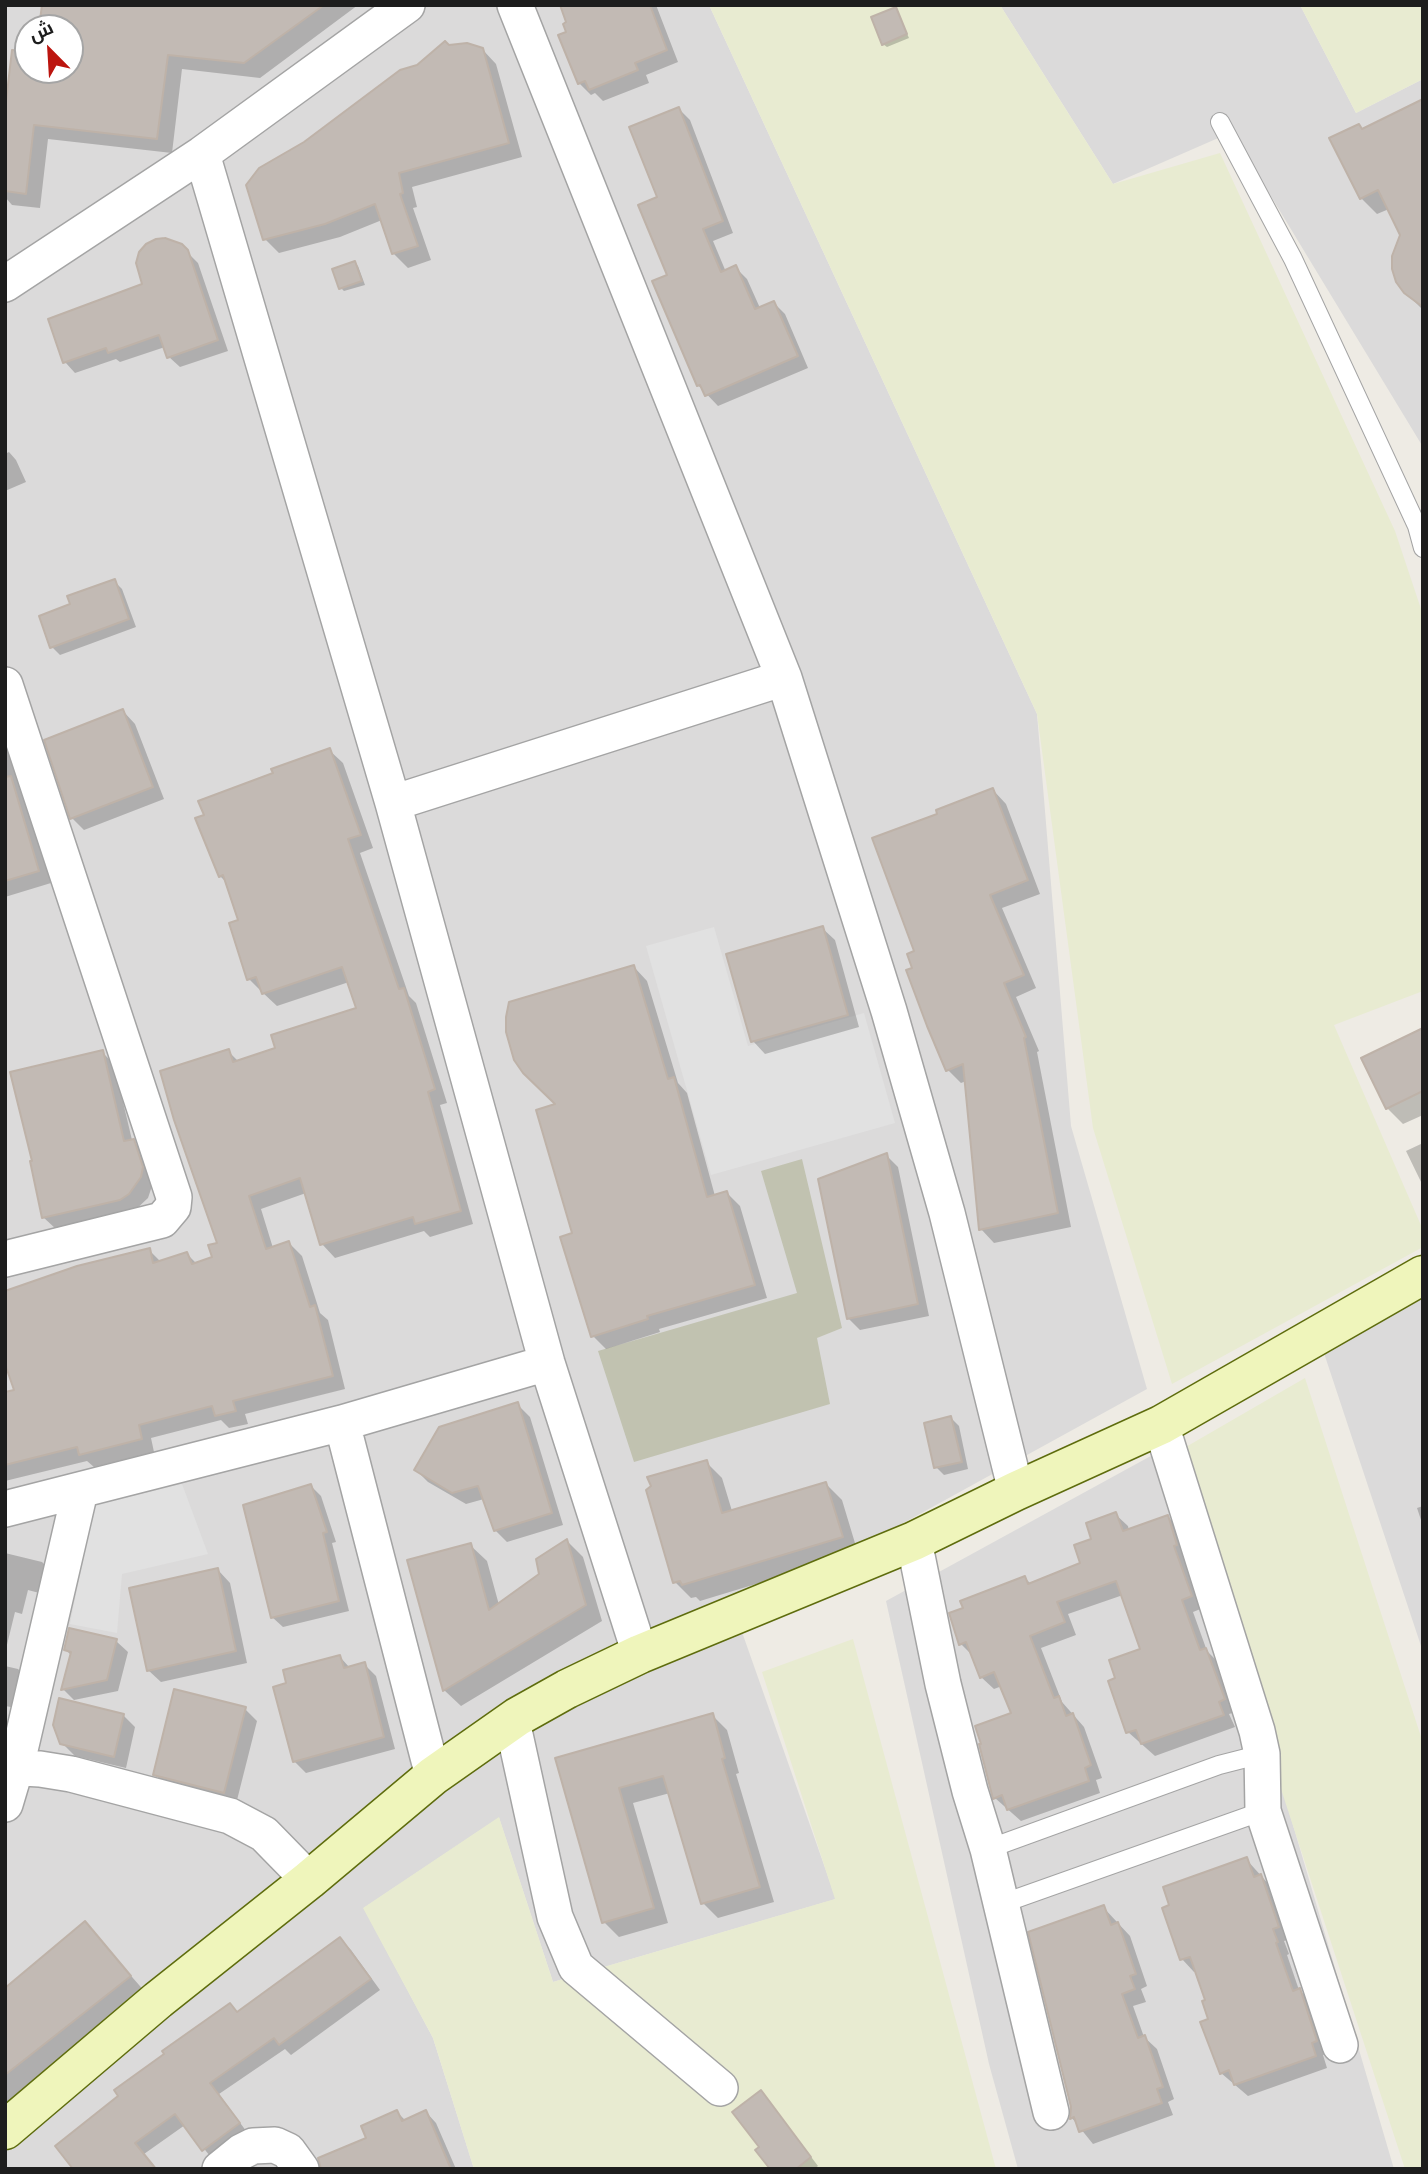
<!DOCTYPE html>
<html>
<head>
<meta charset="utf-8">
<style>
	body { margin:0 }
	#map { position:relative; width:1428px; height:2174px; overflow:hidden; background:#eeebe4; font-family:Figtree,Cairo,sans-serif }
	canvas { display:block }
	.frame { position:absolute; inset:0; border:7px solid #1d1d1d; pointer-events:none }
	.north { position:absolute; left:14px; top:14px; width:70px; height:70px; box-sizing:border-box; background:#fff; border:2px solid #a5a5a5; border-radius:50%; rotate:336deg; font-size:19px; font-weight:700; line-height:28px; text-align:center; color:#1d1d1d }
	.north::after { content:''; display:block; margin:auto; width:24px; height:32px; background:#bc150f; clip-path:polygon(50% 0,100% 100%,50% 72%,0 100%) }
</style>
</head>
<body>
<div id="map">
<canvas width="1428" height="2174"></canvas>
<div class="frame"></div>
<div class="north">ش</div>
</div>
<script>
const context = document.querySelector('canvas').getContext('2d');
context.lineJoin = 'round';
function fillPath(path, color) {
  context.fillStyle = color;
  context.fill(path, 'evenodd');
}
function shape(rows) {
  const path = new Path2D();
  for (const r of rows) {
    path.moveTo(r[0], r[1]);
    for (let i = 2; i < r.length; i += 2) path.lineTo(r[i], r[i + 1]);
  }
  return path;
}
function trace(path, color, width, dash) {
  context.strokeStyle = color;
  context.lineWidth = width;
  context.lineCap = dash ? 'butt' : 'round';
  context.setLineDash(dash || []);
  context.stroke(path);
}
fillPath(shape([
	[5,5,709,5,1037,714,1071,1126,1147,1389,736,1615,836,1899,553,1982,499,1818,364,1908,433,2038,474,2169,5,2169],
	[28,28,70,28,70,70,28,70],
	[1000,5,1300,5,1356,113,1423,79,1423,447,1232,132,1113,184],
	[1423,1290,1423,1652,1319,1338],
	[1180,1440,1394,2169,1018,2169,989,2064,886,1601]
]), '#dbdada');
fillPath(shape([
	[802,1159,842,1328,817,1338,830,1404,634,1462,598,1351,797,1293,761,1171]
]), '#c1c2b0');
fillPath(shape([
	[709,5,1000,5,1113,184,1220,153,1395,531,1423,615,1423,991,1334,1025,1423,1230,1423,1247,1172,1384,1093,1128,1037,714],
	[1300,5,1423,5,1423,79,1356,113],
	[1305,1378,1423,1743,1423,2169,1405,2169,1172,1455],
	[853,1639,996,2169,474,2169,433,2038,363,1908,499,1817,553,1982,835,1899,762,1672]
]), '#e8ebd1');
fillPath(shape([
	[714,927,748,1046,864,1013,895,1123,711,1175,646,946],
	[182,1484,208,1554,122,1574,117,1633,70,1624,94,1505]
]), '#e1e1e1');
fillPath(shape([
	[44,5,358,5,260,78,182,69,172,153,48,139,40,208,12,205,5,197,5,125,28,54,28,70,70,70,70,28,41,28],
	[562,5,656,5,678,62,646,75,649,83,603,101,595,93,591,95,579,83,568,33,568,23],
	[896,9,909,38,887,47,883,44],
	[448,46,482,49,496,64,522,157,412,187,417,207,413,208,431,260,408,268,394,254,382,220,340,237,279,253,265,239,305,143],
	[1423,99,1423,310,1405,292,1402,235,1389,209,1377,214,1361,198,1363,130,1421,102],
	[679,109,690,120,733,233,713,241,726,272,736,268,747,279,760,308,774,303,785,314,808,368,718,406,698,385,669,276,659,198],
	[187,252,198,263,228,351,180,367,169,357,165,347,120,362,116,359,75,373,65,362],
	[355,263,358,266,365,285,344,291,341,288],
	[9,452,16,460,26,482,5,491,5,454],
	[114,581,122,589,136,627,60,655,52,647,72,605],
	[123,711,135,724,164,799,84,830,72,818],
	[5,736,51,883,5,897],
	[329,750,343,763,373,848,360,853,409,996,416,1003,447,1103,440,1105,473,1224,430,1237,424,1231,335,1258,322,1244,306,1193,261,1209,273,1248,289,1243,302,1256,320,1313,328,1320,345,1389,245,1414,248,1424,229,1428,221,1420,151,1438,154,1452,94,1467,87,1461,5,1481,5,1393,16,1391,149,1250,161,1262,187,1254,197,1264,214,1258,220,1244,228,1051,239,1062,277,1049,358,1009,349,982,277,1006,262,992,249,979,240,921,227,883,220,876,275,774],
	[993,790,1006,804,1040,894,1002,908,1036,988,1016,997,1039,1051,1037,1052,1071,1227,994,1243,981,1229,966,1081,961,1083,948,1070,915,969,939,815],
	[822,928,835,940,859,1027,765,1054,753,1041],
	[634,967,647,981,678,1083,687,1093,715,1196,727,1193,740,1206,767,1298,659,1329,660,1332,606,1349,593,1336,575,1234,558,1105],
	[1423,1030,1423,1115,1403,1124,1387,1108],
	[102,1052,114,1064,132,1140,145,1153,154,1180,148,1198,133,1212,56,1229,43,1217],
	[1423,1143,1423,1186,1406,1151],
	[886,1155,898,1167,929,1316,860,1330,848,1318],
	[517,1404,530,1417,563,1525,507,1542,495,1530,484,1499,466,1504,428,1482,416,1470],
	[951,1418,959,1426,968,1469,944,1475,936,1467],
	[706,1462,722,1478,732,1511,826,1484,842,1500,858,1553,700,1601,696,1597,691,1598,675,1582],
	[311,1486,321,1496,336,1542,332,1543,349,1611,283,1627,272,1617],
	[1423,1506,1423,1526,1417,1508],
	[1115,1514,1128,1526,1129,1531,1168,1517,1180,1529,1203,1608,1193,1612,1207,1651,1218,1662,1236,1712,1229,1714,1235,1727,1155,1756,1128,1732,1118,1679,1142,1650,1123,1595,1068,1614,1076,1635,1041,1648,1062,1702,1084,1727,1102,1778,1096,1780,1100,1793,1021,1821,995,1798,1013,1714,1002,1686,994,1689,981,1677,973,1656,961,1644,1025,1578,1031,1584,1083,1564,1093,1540],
	[567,1541,583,1557,602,1621,461,1706,444,1690,470,1545,487,1561,499,1605,541,1575],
	[5,1553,42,1562,49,1569,43,1594,28,1590,22,1614,15,1612,5,1653],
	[218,1570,230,1583,247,1663,161,1682,148,1670],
	[116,1641,128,1652,118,1691,74,1700,63,1689,72,1656,66,1650],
	[340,1657,350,1668,364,1664,376,1676,395,1749,306,1773,294,1761,289,1684],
	[5,1666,18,1669,24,1675,17,1708,5,1706],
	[245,1709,257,1721,236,1804,167,1787,155,1774],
	[123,1715,135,1727,126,1768,75,1756,62,1743],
	[712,1715,727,1730,739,1773,736,1774,774,1902,718,1918,703,1903,670,1793,633,1803,668,1923,619,1937,604,1922,557,1759],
	[1246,1859,1273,1889,1290,1939,1284,1941,1289,1954,1287,1955,1299,1990,1312,2002,1328,2053,1323,2055,1327,2068,1248,2096,1221,2073,1208,2001,1197,1971,1194,1972,1182,1959],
	[1103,1907,1130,1936,1147,1986,1141,1989,1146,2002,1133,2006,1144,2037,1157,2049,1174,2099,1168,2102,1173,2115,1093,2144,1072,2118],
	[85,1923,146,1993,5,2104,5,1991],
	[340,1939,351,1950,380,1990,291,2055,285,2049,219,2094,249,2135,214,2161,185,2125,144,2154,156,2169,71,2169,230,2005,238,2013],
	[768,2100,818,2166,814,2169,772,2169,761,2147],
	[397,2112,406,2121,426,2112,436,2123,456,2169,322,2169,368,2139]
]), '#0003');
const building = shape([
	[42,5,324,5,244,63,168,55,157,139,34,125,26,194,5,191,5,110,12,50,28,52,28,70,70,70,70,28,39,28,42,5],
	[560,5,650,5,667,50,635,63,638,70,589,90,585,81,578,84,558,35,566,32,563,24,566,22,560,5],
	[896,7,907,34,882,45,871,17,896,7],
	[445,41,449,45,467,43,483,48,509,143,399,173,403,193,400,194,418,246,392,254,375,204,325,224,263,240,246,185,259,168,304,142,400,70,417,65,445,41],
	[1423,99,1423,307,1404,293,1396,282,1392,269,1392,256,1400,235,1378,190,1360,199,1329,138,1359,124,1362,129,1423,99],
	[679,107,723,221,703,229,721,272,736,265,755,309,774,301,798,356,705,396,700,385,697,386,652,281,667,275,638,205,657,197,629,127,679,107],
	[165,238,182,244,188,250,218,340,167,358,159,335,108,353,106,348,63,363,48,319,142,284,136,263,139,252,146,244,156,239,165,238],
	[355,261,362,281,339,289,332,269,355,261],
	[115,579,129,619,50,648,39,616,70,604,67,596,115,579],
	[123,709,153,787,70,819,44,740,123,709],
	[330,748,361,835,348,839,399,989,404,988,435,1089,428,1092,461,1211,415,1224,413,1217,320,1245,300,1178,249,1196,266,1249,289,1241,310,1307,315,1305,333,1376,233,1401,236,1411,215,1416,212,1406,139,1425,142,1439,79,1455,77,1447,5,1465,5,1392,14,1390,5,1364,5,1291,77,1266,150,1248,153,1263,187,1252,192,1264,212,1257,208,1245,217,1243,174,1120,160,1071,229,1049,233,1062,275,1048,271,1035,356,1008,342,967,262,994,256,977,247,980,229,923,238,920,223,875,219,877,195,818,204,815,198,801,273,773,271,769,330,748],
	[11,776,39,871,5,881,5,777,11,776],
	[993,788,1028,880,990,895,1024,975,1004,983,1026,1037,1024,1038,1058,1213,979,1230,963,1064,946,1071,927,1026,906,970,912,968,907,954,914,951,872,838,937,814,936,810,993,788],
	[823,926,848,1015,751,1042,726,954,823,926],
	[634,965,668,1079,674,1077,707,1197,727,1191,755,1285,647,1316,648,1319,591,1337,560,1237,572,1233,536,1110,555,1104,523,1073,514,1060,506,1032,506,1017,509,1002,634,965],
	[1423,1028,1423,1091,1386,1109,1361,1058,1423,1028],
	[103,1050,124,1141,134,1139,143,1167,141,1177,129,1194,120,1200,42,1218,30,1161,32,1161,10,1072,103,1050],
	[887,1153,918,1304,847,1319,818,1179,887,1153],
	[518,1402,552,1513,494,1531,478,1486,452,1493,414,1470,439,1427,518,1402],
	[951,1416,962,1462,934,1468,924,1423,951,1416],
	[707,1460,722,1513,826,1482,843,1537,682,1585,680,1581,673,1583,646,1490,651,1486,647,1477,707,1460],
	[311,1484,327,1532,323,1533,339,1601,271,1618,243,1505,311,1484],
	[1116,1512,1123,1531,1168,1515,1177,1545,1174,1546,1192,1596,1182,1600,1200,1650,1206,1648,1225,1699,1219,1702,1224,1715,1141,1744,1136,1730,1126,1733,1108,1681,1115,1678,1109,1660,1140,1649,1116,1581,1057,1602,1065,1622,1030,1636,1054,1698,1059,1696,1066,1716,1073,1713,1091,1765,1085,1768,1089,1781,1007,1810,1002,1795,993,1799,979,1744,981,1744,975,1726,1011,1713,994,1672,980,1678,966,1642,959,1645,949,1613,963,1608,960,1601,1025,1576,1028,1584,1080,1563,1074,1545,1091,1539,1086,1523,1116,1512],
	[567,1539,586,1605,443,1691,407,1560,471,1543,489,1610,539,1574,536,1559,567,1539],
	[218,1568,236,1651,147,1671,129,1588,218,1568],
	[69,1628,117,1639,107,1680,61,1690,71,1652,64,1650,69,1628],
	[340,1655,344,1668,365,1662,384,1737,293,1762,273,1687,286,1683,283,1670,340,1655],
	[174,1689,246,1707,224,1793,153,1775,174,1689],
	[59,1698,124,1714,114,1757,60,1744,53,1725,59,1698],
	[713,1713,725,1758,722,1759,760,1887,701,1904,663,1776,619,1788,654,1908,602,1923,555,1758,713,1713],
	[1247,1857,1254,1877,1261,1874,1279,1927,1273,1929,1278,1942,1276,1943,1293,1991,1300,1988,1317,2041,1312,2043,1316,2056,1234,2085,1229,2070,1220,2074,1200,2022,1208,2019,1202,2001,1205,2000,1190,1957,1180,1960,1162,1908,1169,1905,1163,1887,1247,1857],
	[1104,1905,1111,1925,1118,1922,1136,1974,1130,1976,1135,1989,1122,1994,1138,2038,1145,2035,1163,2087,1157,2089,1162,2103,1079,2132,1074,2117,1070,2119,1071,2107,1028,1932,1104,1905],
	[85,1921,131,1976,5,2075,5,1988,85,1921],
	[340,1937,371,1979,279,2045,274,2038,210,2083,240,2123,202,2151,175,2114,135,2143,156,2169,73,2169,55,2146,118,2096,114,2090,164,2054,162,2051,230,2003,237,2012,340,1937],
	[761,2090,811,2157,796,2169,770,2169,755,2150,759,2147,732,2112,761,2090],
	[397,2110,402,2121,426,2110,451,2169,321,2169,318,2158,366,2138,361,2126,397,2110]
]);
fillPath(building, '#c2bab4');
trace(building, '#beb2a8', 2);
const service = shape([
	[1220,122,1293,259,1417,526,1423,548],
	[988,1849,1219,1765,1262,1754],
	[1001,1904,1263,1811]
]);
const minor = shape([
	[515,5,784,678,889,1011,947,1213,1016,1491],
	[202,154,393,803,547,1363,640,1654],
	[5,284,202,154,407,5],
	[5,685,174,1197,173,1207,162,1220,5,1259],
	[393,803,784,678],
	[342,1423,433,1776],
	[1161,1425,1257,1731,1262,1754,1263,1811,1340,2045],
	[5,1509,342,1423,547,1363],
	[914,1541,943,1684,970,1791,988,1849,1051,2112],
	[512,1721,555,1917,576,1967,720,2088],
	[5,1767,40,1769,71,1774,230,1816,264,1834,309,1880],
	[5,1804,16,1767,80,1491],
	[220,2169,241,2152,253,2146,275,2145,288,2151,301,2169]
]);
const secondary = shape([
	[5,2130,158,2000,309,1880,433,1776,517,1717,567,1689,640,1654,914,1541,1016,1491,1161,1425,1423,1275]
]);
trace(service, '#a4a4a4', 20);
trace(minor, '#a4a4a4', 38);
trace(secondary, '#5e6c0d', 41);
trace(service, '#fff', 18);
trace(minor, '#fff', 35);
trace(secondary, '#eff5bb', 38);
</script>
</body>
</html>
